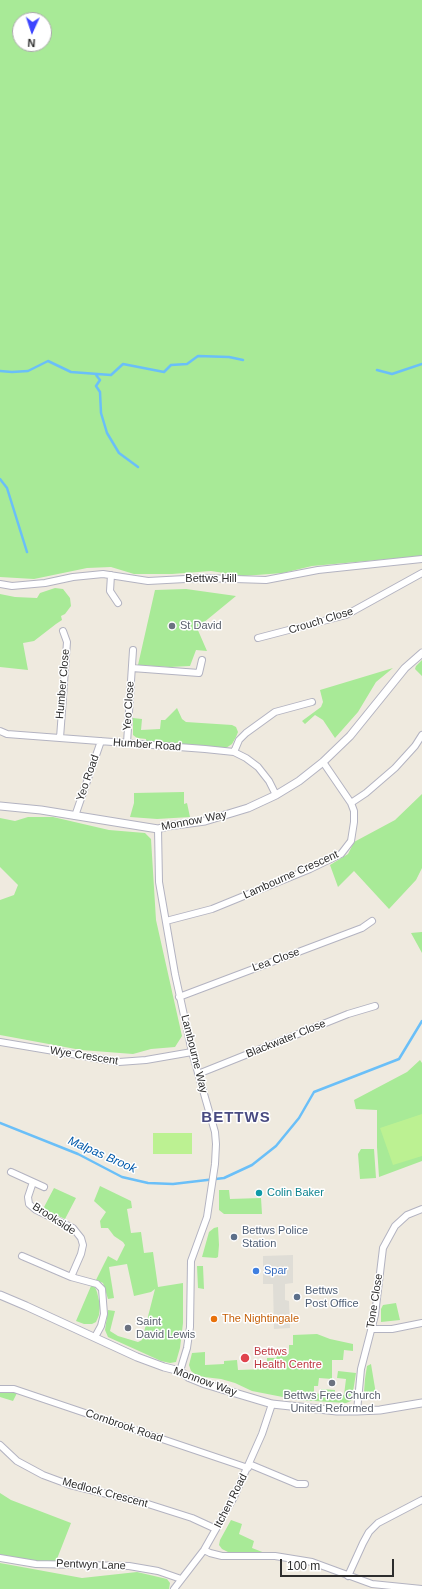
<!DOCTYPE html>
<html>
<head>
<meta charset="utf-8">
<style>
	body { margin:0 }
	#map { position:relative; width:422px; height:1589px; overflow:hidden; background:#efeadf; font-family:Arial,sans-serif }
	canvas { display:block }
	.north { position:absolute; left:12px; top:12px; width:40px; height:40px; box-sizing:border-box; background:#fff; border:1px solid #ababab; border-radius:50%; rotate:183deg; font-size:11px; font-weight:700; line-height:16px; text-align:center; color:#2d2d2d }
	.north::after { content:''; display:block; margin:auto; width:14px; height:18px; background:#3c45ff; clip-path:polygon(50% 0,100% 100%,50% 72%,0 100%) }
	.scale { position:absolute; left:280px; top:1559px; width:114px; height:18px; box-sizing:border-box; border:2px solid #2d2d2d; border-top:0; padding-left:5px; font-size:12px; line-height:14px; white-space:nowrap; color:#2d2d2d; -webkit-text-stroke:3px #fff; paint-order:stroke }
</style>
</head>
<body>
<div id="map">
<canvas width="422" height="1589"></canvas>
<div class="north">N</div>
<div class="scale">100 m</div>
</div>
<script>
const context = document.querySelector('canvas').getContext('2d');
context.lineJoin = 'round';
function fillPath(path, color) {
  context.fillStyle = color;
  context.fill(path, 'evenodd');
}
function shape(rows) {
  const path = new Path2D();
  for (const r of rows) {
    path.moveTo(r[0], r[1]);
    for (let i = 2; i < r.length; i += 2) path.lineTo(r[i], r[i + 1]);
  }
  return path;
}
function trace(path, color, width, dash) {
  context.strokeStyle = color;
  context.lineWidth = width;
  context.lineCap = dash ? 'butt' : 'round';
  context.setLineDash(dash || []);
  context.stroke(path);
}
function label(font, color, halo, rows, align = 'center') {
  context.font = font + ' Arial,sans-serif';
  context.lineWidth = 3;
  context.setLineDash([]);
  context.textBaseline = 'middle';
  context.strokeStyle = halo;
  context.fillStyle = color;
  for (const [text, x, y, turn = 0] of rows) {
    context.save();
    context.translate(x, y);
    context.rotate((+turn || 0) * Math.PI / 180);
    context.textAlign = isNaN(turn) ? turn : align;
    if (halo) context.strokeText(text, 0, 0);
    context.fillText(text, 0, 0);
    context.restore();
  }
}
fillPath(shape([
	[0,0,422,0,422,556,312,566,283,573,243,576,211,571,172,574,134,574,111,567,87,568,34,579,0,577],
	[20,20,44,20,44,44,20,44],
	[55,588,63,589,70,598,71,606,65,614,61,616,62,620,56,624,34,641,23,643,28,670,0,667,0,594,15,597,37,598,40,593],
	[186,589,236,596,197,628,207,651,196,650,190,666,170,667,138,665,155,590],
	[422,660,422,676,415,669,416,666],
	[393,668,376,682,358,712,335,738,323,720,315,715,305,724,302,721,321,707,323,702,320,690],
	[177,708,182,719,186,722,232,725,236,727,238,732,236,737,232,744,226,748,146,741,146,739,137,738,133,735,133,718,142,719,141,730,160,729,161,720,165,720],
	[184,792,184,804,187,803,190,817,157,819,130,817,134,803,134,793],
	[422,794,422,868,416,880,389,909,354,871,338,887,330,865,348,854,354,842,395,820],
	[28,817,53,817,109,830,145,833,151,839,156,920,182,1036,175,1047,151,1049,133,1054,81,1050,0,1035,0,900,14,895,18,885,0,867,0,818,15,821],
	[422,932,422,953,411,933],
	[420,1060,422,1063,422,1161,379,1177,377,1147,377,1110,356,1109,354,1100,407,1072],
	[361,1149,374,1149,376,1178,360,1179,358,1154],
	[100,1186,131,1201,132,1208,127,1209,131,1233,141,1232,144,1253,153,1252,158,1287,183,1283,183,1323,180,1348,176,1362,170,1363,161,1361,139,1351,108,1337,105,1330,108,1310,115,1311,110,1331,118,1336,138,1342,142,1340,155,1289,151,1292,134,1296,127,1264,109,1267,114,1298,108,1299,103,1283,96,1280,108,1256,117,1261,125,1245,123,1242,114,1236,108,1228,101,1228,100,1221,106,1212,94,1201],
	[54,1188,76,1198,65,1219,43,1209],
	[219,1190,229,1190,230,1199,261,1198,262,1214,224,1214,219,1210],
	[218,1227,219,1245,218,1257,216,1258,202,1257,209,1232,214,1228],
	[197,1266,203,1266,204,1289,198,1288],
	[91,1286,95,1287,97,1292,100,1305,99,1315,96,1322,92,1324,84,1324,76,1321],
	[396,1303,400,1320,381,1322,381,1309,383,1305],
	[317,1334,330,1339,353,1344,353,1351,344,1350,343,1360,332,1360,332,1379,319,1378,318,1386,314,1386,314,1393,321,1394,321,1389,335,1390,335,1394,344,1395,346,1379,337,1378,338,1371,356,1373,352,1398,351,1401,346,1403,298,1400,252,1391,235,1383,221,1379,204,1377,195,1374,191,1371,189,1365,192,1353,205,1352,205,1365,224,1364,224,1361,237,1360,238,1370,267,1369,267,1358,276,1358,279,1354,289,1354,289,1345,293,1345,293,1335],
	[371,1364,377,1400,371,1400,366,1396,364,1392,365,1379,367,1366],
	[0,1392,8,1392,17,1393,13,1401,0,1397],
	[0,1493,11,1500,71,1523,55,1564,0,1558],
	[231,1520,242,1524,239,1534,254,1541,252,1548,265,1553,228,1552,222,1549,219,1545,220,1540],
	[0,1563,82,1578,137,1572,167,1579,170,1583,169,1589,0,1589]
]), '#a8ea97');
fillPath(shape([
	[422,1114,422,1156,393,1165,380,1128],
	[153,1133,192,1133,192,1154,153,1154]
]), '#bcf192');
fillPath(shape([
	[293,1255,293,1283,285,1284,285,1300,289,1301,290,1328,274,1329,273,1284,263,1284,263,1256]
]), '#dfddd6');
trace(shape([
	[377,370,392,374,422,364],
	[0,371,12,372,28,371,48,361,71,372,111,375,123,364,164,372,171,365,187,364,198,356,229,357,243,360],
	[96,375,100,380,96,386,100,392,101,413,107,433,119,453,138,467],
	[0,479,7,488,27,552],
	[0,1123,78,1154,122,1177,148,1183,173,1184,224,1178,252,1165,276,1146,299,1118,314,1092,399,1059,422,1021]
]), '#6abff8', 2.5);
const minor = shape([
	[111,575,110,591,118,603],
	[0,584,12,586,45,583,73,577,103,574,148,581,204,578,266,580,318,570,422,559],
	[258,638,346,615,422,573],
	[132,668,199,673,202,660],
	[0,731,7,734,205,749,234,752,246,758,258,767,269,781,276,795],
	[60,738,67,642,63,631],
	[127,743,133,650],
	[234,752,239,740,246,733,275,712,312,702],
	[351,803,366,793,395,768,415,746,422,735],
	[75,816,101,741],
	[158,829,159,882,175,974,192,1052,215,1132,216,1144,215,1164,207,1217,191,1261,190,1327,187,1348,180,1371],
	[166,921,212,909,310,869,341,854,351,841,354,822,354,811,351,803,323,762],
	[179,997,362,928,372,921],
	[0,1042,119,1062,146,1060,192,1052],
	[198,1074,348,1014,375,1006],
	[11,1172,44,1187],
	[33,1182,28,1197,29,1204,36,1210,73,1228,81,1238,83,1245,81,1254,71,1277],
	[22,1256,71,1277,97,1284,102,1289,104,1314,101,1326,95,1337],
	[371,1329,392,1329,422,1323],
	[0,1389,14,1389,248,1468],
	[357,1411,361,1369,375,1315,383,1248,395,1226,407,1215,422,1209],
	[0,1445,17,1461,43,1475,70,1485,148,1504,192,1518,216,1529],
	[249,1464,297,1484,305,1484],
	[204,1550,210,1553,222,1556,275,1556,312,1562,372,1584,422,1589],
	[0,1558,36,1564,129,1566,158,1571,181,1579],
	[348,1576,363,1543,369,1532,378,1523,422,1500],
	[174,1589,204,1550,234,1497,262,1434,272,1404]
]);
const tertiary = shape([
	[0,806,41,810,158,829,168,826,205,821,248,808,276,795,299,781,323,762,350,736,405,668,422,653],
	[0,1295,26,1306,137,1357,164,1367,180,1371,188,1377,205,1384,272,1404,337,1411,357,1411,380,1410,422,1403]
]);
trace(minor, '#b3b3c1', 8);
trace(tertiary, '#b3b3c1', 9);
trace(minor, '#fff', 6);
trace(tertiary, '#fff', 7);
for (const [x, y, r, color] of [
	[172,626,4,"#6b7280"],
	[259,1193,4,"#0f9aa8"],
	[234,1237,4,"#5c6f8a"],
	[256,1271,4,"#3f7fe0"],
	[297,1297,4,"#5c6f8a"],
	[214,1319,4,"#e8710a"],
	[128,1328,4,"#6b7280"],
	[245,1358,5,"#e0444e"],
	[332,1383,4,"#6b7280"]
]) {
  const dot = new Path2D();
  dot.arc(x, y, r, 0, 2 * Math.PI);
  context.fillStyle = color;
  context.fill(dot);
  trace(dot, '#fff', 1.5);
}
label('11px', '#2d2d2d', '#fff', [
	["Bettws Hill",211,579],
	["Crouch Close",321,621,-17],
	["Humber Close",63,684,-85],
	["Yeo Close",129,706,-86],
	["Humber Road",147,745,4],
	["Yeo Road",88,778,-71],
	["Monnow Way",194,821,-11],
	["Lambourne Crescent",291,875,-24],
	["Lea Close",276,960,-20],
	["Blackwater Close",286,1039,-22],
	["Lambourne Way",194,1054,76],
	["Wye Crescent",84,1056,9],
	["Brookside",54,1219,33],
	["Tone Close",375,1301,-81],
	["Monnow Way",205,1382,20],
	["Cornbrook Road",124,1426,19],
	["Medlock Crescent",105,1493,15],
	["Itchen Road",231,1501,-63],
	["Pentwyn Lane",91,1565,2]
]);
label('11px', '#5b616d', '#fff', [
	["St David",180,626],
	["Saint",136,1322],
	["David Lewis",136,1335],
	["Bettws Free Church",332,1396,"center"],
	["United Reformed",332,1409,"center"]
], 'left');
label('11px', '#0d838f', '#fff', [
	["Colin Baker",267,1193]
], 'left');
label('11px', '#4e5e75', '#fff', [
	["Bettws Police",242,1231],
	["Station",242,1244],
	["Bettws",305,1291],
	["Post Office",305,1304]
], 'left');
label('11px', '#366cbe', '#fff', [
	["Spar",264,1271]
], 'left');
label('11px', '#c56008', '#fff', [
	["The Nightingale",222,1319]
], 'left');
label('11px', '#be3a42', '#fff', [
	["Bettws",254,1352],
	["Health Centre",254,1365]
], 'left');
label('italic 12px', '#035aab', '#fff', [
	["Malpas Brook",102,1155,24]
]);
context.letterSpacing = '1px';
label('bold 15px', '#494b82', '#fff', [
	["BETTWS",236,1118]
]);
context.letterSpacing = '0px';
</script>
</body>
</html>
